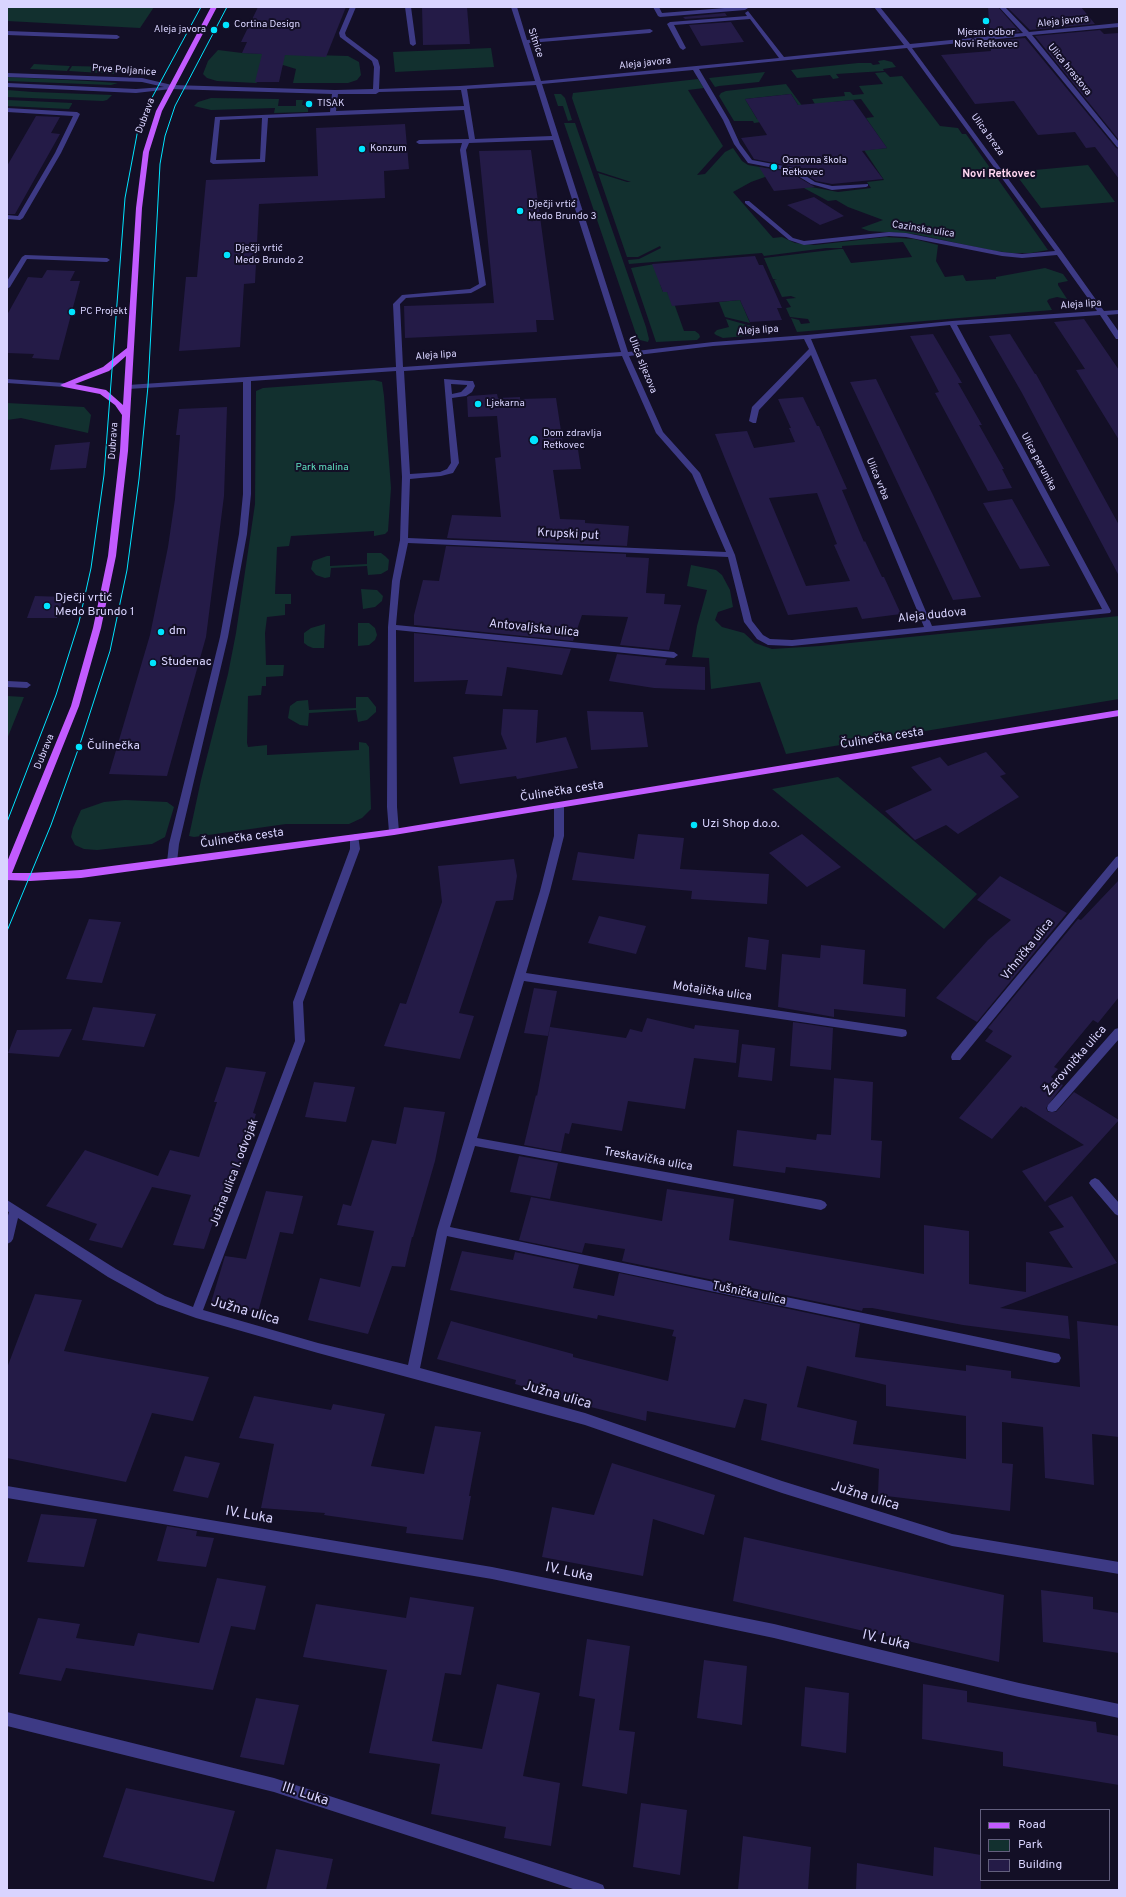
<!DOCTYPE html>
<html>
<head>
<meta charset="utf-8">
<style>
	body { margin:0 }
	#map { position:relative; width:1126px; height:1897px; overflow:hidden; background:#130f26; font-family:Overpass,sans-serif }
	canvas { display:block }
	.frame { position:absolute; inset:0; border:8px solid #d9d4ff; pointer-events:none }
	.legend { position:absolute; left:980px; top:1809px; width:130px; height:72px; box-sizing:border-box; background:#130f26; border:1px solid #625e7d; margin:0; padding:5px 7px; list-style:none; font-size:12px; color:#d9d4ff }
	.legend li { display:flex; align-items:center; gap:8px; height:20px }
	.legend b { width:20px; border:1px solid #625e7d }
</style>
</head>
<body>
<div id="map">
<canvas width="1126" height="1897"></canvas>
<div class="frame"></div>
<ul class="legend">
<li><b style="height:5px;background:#c25bff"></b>Road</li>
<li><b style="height:11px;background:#12302f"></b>Park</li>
<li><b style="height:11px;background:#241b47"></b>Building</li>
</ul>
</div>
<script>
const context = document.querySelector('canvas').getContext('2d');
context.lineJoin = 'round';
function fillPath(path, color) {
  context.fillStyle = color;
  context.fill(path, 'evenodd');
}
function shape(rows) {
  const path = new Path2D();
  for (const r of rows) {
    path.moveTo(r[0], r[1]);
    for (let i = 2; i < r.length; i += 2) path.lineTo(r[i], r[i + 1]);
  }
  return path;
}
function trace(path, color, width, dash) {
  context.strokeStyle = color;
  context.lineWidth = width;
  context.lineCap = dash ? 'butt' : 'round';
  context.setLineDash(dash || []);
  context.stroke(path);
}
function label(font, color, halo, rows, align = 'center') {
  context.font = font + ' Overpass,sans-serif';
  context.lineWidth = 4;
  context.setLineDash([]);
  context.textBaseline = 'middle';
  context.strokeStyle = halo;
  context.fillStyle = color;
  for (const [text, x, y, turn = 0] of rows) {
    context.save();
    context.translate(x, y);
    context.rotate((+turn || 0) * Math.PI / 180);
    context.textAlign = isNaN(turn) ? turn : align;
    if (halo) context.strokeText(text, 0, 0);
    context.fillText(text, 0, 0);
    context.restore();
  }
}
fillPath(shape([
	[7,7,154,7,140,28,7,21],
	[491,48,494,67,395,72,393,52],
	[218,50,242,53,348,56,359,62,361,75,357,80,348,83,293,83,296,69,283,65,256,83,217,81,207,78,203,74,208,61],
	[884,60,892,62,896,67,883,69,884,71,836,74,839,78,833,79,830,75,797,78,791,70,858,63,871,63,873,65,880,64,878,61],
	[34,64,70,66,67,71,30,69],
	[72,66,113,67,117,71,117,74,69,71],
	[765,72,759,82,719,86,715,87,709,78],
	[885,72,890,77,902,76,940,126,958,128,962,134,966,134,1048,250,1031,253,1012,253,995,251,914,234,869,231,861,228,883,220,848,207,836,200,828,201,776,173,751,182,733,192,773,238,782,237,795,243,815,245,886,237,914,239,938,245,936,261,945,277,963,275,966,281,996,279,996,277,1045,268,1063,274,1068,281,1058,283,1058,285,1067,299,1057,297,1049,299,1047,301,1052,310,797,332,791,318,799,320,801,324,810,323,808,319,790,317,786,308,791,307,786,299,796,298,791,296,782,297,774,280,777,280,773,279,764,258,839,249,843,249,851,263,912,257,903,242,842,246,842,248,826,248,764,256,762,253,629,264,628,260,639,259,661,248,660,246,638,257,627,257,598,173,627,182,631,182,597,171,572,98,573,93,698,79,704,88,688,90,723,146,697,175,705,174,725,152,733,148,742,161,748,165,783,171,801,185,838,192,871,188,867,182,884,180,864,150,887,148,866,118,874,117,861,99,833,102,816,106,812,99,845,96,844,92,850,92,853,95,864,94,859,86,883,84,875,73],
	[7,77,88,81,118,83,111,85,7,81],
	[786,84,803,107,804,114,791,94,745,99,757,119,764,118,761,122,754,123,753,121,734,121,719,96,721,93,726,91],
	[7,90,33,92,112,95,107,100,103,101,7,97],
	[554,94,561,94,565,98,572,120,568,121,563,106,558,106],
	[211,98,279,99,278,106,296,106,296,100,303,100,302,105,315,105,308,107,308,112,274,113,275,108,211,110,194,106,198,102],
	[7,100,72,103,72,104,69,109,7,106],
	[564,123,575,123,646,327,649,339,648,342,640,340,637,337],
	[1088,165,1115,202,1041,208,1014,172],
	[655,264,662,284,660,284,663,292,667,292,675,306,684,331,695,331,699,334,700,337,697,340,656,342,631,268],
	[740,300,750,323,725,317,719,302],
	[726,319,755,327,758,335,723,338,716,335,714,333,717,330,729,327],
	[374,380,382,382,384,396,391,488,388,531,385,534,374,536,374,531,291,536,289,546,277,547,275,594,291,594,291,604,285,604,285,615,267,617,265,633,266,665,284,665,283,676,266,677,266,686,262,686,261,695,248,696,247,743,248,747,267,745,267,755,359,750,359,742,366,743,369,747,371,809,362,818,349,824,286,824,194,837,189,836,201,780,228,674,236,633,255,504,256,391,263,388],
	[7,403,84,407,91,415,88,433,21,418,7,420],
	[367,553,381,553,385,556,389,560,388,570,381,574,368,575,367,566,331,568,330,577,325,578,316,575,311,569,313,561,327,556,330,556,330,566,367,564],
	[691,565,716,570,722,575,730,590,733,607,718,612,715,620,722,627,744,633,755,643,772,649,820,646,1119,616,1119,699,786,754,760,682,711,689,709,658,692,657,697,626,707,590,687,586],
	[361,589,377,590,383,596,382,601,375,607,363,609],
	[358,623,369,623,375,628,377,635,375,640,369,645,358,646],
	[325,624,324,648,313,648,308,646,304,643,304,633,311,628],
	[7,696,24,697,7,739],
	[356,697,368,697,376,707,376,712,367,720,358,722,356,710,309,713,308,726,300,725,288,718,290,706,297,701,308,700,309,710,356,708],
	[838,777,977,894,944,929,772,789],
	[125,800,167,802,174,807,165,837,152,844,97,850,84,849,75,845,71,837,73,828,81,810,104,802]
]), '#12302f');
fillPath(shape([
	[258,7,346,7,326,57,285,55,279,82,255,82,262,54,242,53,247,42,241,42],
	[422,7,467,7,470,44,423,45],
	[988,7,998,7,1020,32,990,35],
	[1007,7,1081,7,1095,24,1030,30],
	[725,13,727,16,685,19,683,17],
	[731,22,744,42,701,46,689,25],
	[1100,30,1104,34,1119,33,1119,140,1035,36],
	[1025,38,1116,148,1119,149,1119,179,1095,147,1086,148,1075,132,1038,135,1014,101,975,104,941,55,991,51,990,41],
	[791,94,798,105,853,100,887,148,862,151,883,179,832,184,816,181,794,167,754,159,741,138,767,135,745,99],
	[36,116,60,117,51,133,60,134,15,214,7,214,7,166],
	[405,124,409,169,384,171,385,198,259,204,255,283,244,284,240,347,179,351,186,277,197,277,206,180,318,176,316,128],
	[531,150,554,320,536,320,537,332,405,338,404,306,494,303,479,151],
	[759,167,789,172,815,187,774,191],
	[814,197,844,216,820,225,787,205],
	[755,256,759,265,763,265,782,308,777,308,782,320,750,322,740,300,672,306,667,292,663,292,652,264],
	[47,270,75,271,70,281,80,281,59,360,32,358,34,354,7,353,7,315,28,277,42,278],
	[1084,319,1119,370,1119,440,1076,370,1085,369,1054,322],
	[933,334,962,383,958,383,982,425,979,425,1004,469,1002,469,1012,488,988,491,935,393,939,392,910,336],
	[1010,334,1035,374,1036,374,1119,525,1119,576,1022,393,989,336],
	[876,379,933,495,981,597,953,600,850,382],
	[497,394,498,398,520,397,520,399,556,398,563,444,577,443,581,469,553,470,560,519,585,520,585,523,629,526,627,546,447,538,452,515,501,517,495,458,501,457,497,416,468,417,467,397,469,396],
	[803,397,817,426,819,426,847,489,842,490,864,542,865,541,882,577,884,577,901,614,862,619,857,607,788,615,715,434,747,431,754,448,795,442,789,428,791,428,778,399],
	[817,493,837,544,834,545,850,581,806,586,769,498],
	[227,407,224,496,206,637,167,776,109,774,150,635,168,547,175,499,180,435,176,435,179,409],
	[90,442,86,468,50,470,55,445],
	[1012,499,1050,566,1020,569,983,503],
	[446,546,626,554,626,557,649,558,646,593,665,594,664,604,681,605,669,650,620,645,628,617,582,615,573,641,414,625,414,615,423,580,439,581],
	[35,596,65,597,57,618,27,618],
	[414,633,571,649,562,675,507,667,502,696,465,694,468,680,414,682],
	[617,654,667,659,665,665,705,667,705,690,654,688,609,681],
	[503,709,538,710,536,743,566,737,578,768,517,779,516,776,460,784,453,757,507,749,501,734],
	[587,711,643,712,648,747,591,750],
	[986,752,1006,774,1000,776,1019,797,958,834,946,825,915,840,885,811,932,790,911,767,940,757,948,766],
	[638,834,684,838,680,869,769,874,767,904,691,899,692,891,572,880,578,852,634,859],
	[802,834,841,867,807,887,769,853],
	[514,859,517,876,513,900,496,901,459,1013,474,1016,460,1059,384,1046,400,1003,406,1004,442,902,438,866],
	[1000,876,1067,913,977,1022,936,998,988,940,1011,920,977,900],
	[1119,880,1119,997,1098,1023,1093,1020,1054,1067,1058,1069,1051,1077,1063,1085,1046,1108,1048,1112,1056,1112,1074,1092,1119,1120,1045,1202,1022,1171,1084,1145,1025,1107,1024,1108,1021,1106,992,1139,959,1118,1012,1056,985,1041,993,1031,988,1028,1078,919,1081,920],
	[599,916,646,926,636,954,588,943],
	[89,919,121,922,102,983,66,979],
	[748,937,769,940,766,970,745,967],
	[821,945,865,950,863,984,906,989,905,1017,834,1009,834,1017,778,1007,782,954,820,958],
	[534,988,557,991,548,1036,524,1033],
	[93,1007,156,1014,144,1047,82,1040],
	[647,1018,694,1029,695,1025,739,1030,736,1063,694,1058,685,1109,628,1101,622,1131,572,1123,569,1134,565,1133,561,1152,524,1145,536,1095,537,1096,550,1027,626,1038,630,1029,642,1032],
	[793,1022,833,1028,831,1070,790,1066],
	[72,1029,59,1057,8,1053,17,1030],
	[742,1044,775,1048,772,1081,738,1077],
	[226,1067,266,1072,253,1113,256,1114,242,1157,245,1157,227,1203,220,1202,204,1249,173,1245,191,1195,152,1187,122,1248,89,1240,97,1224,46,1206,85,1150,158,1176,170,1150,199,1157,217,1102,214,1102],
	[834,1078,873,1082,871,1140,882,1141,880,1178,786,1167,785,1173,733,1166,737,1130,816,1140,817,1134,831,1135],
	[314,1082,355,1087,346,1122,305,1117],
	[404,1107,445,1112,435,1161,413,1237,412,1237,405,1267,392,1266,368,1334,308,1320,320,1278,360,1287,374,1231,337,1225,343,1204,351,1206,372,1140,396,1144],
	[519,1156,558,1163,550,1199,510,1192],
	[667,1189,734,1199,729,1240,924,1274,924,1225,969,1231,969,1284,1026,1292,1026,1262,1073,1268,1049,1232,1064,1227,1048,1206,1072,1196,1117,1263,1000,1308,1068,1316,1070,1339,963,1325,872,1308,863,1308,862,1311,622,1261,625,1249,585,1243,582,1253,519,1240,531,1197,662,1221],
	[266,1191,303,1196,293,1234,280,1232,258,1312,210,1306,225,1256,246,1259],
	[462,1251,513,1260,515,1252,579,1265,573,1288,614,1296,619,1273,860,1324,855,1357,966,1371,966,1365,1011,1371,1011,1378,1080,1387,1077,1321,1119,1326,1119,1437,1092,1434,1094,1485,1045,1478,1043,1427,1002,1422,1002,1463,1013,1464,1010,1511,878,1495,879,1469,761,1440,767,1404,744,1399,735,1428,647,1411,646,1421,571,1402,571,1400,515,1384,516,1380,437,1359,451,1321,573,1354,573,1357,668,1381,676,1337,672,1336,674,1330,598,1315,597,1319,450,1290],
	[807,1366,886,1385,886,1406,966,1416,966,1459,853,1444,857,1421,797,1407],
	[35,1294,82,1300,64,1351,209,1377,193,1421,152,1413,126,1482,7,1458,7,1368],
	[254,1396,331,1410,333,1404,385,1414,371,1466,424,1474,435,1426,481,1432,469,1496,471,1496,463,1540,406,1533,407,1527,324,1515,325,1513,261,1508,274,1444,239,1438],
	[185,1456,220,1463,208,1498,173,1491],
	[612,1463,715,1495,704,1535,653,1519,643,1576,542,1557,552,1507,594,1515],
	[41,1514,97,1519,84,1567,27,1562],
	[167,1526,197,1531,196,1536,214,1538,206,1567,157,1561],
	[744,1537,1004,1595,999,1662,733,1601],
	[217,1578,266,1586,255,1630,231,1626,213,1690,66,1668,61,1681,19,1674,38,1618,80,1624,76,1638,134,1646,138,1633,199,1643],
	[1041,1590,1093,1597,1093,1609,1119,1613,1119,1653,1043,1642],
	[410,1597,474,1607,461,1675,445,1673,432,1741,482,1749,497,1684,540,1693,523,1776,560,1783,551,1846,504,1838,506,1827,431,1814,440,1764,369,1753,387,1670,303,1657,316,1604,406,1618],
	[587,1639,630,1646,619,1730,635,1732,627,1794,582,1786,595,1699,579,1696],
	[704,1660,747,1666,742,1725,697,1718],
	[923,1684,967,1691,967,1702,1096,1722,1097,1732,1119,1736,1119,1785,1003,1766,1003,1752,922,1739],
	[805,1687,849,1693,846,1753,801,1746],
	[256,1698,299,1705,284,1765,240,1757],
	[126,1788,235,1811,214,1882,103,1857],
	[641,1803,687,1810,680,1875,633,1867],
	[743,1836,811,1847,808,1890,738,1890],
	[934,1847,981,1855,981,1890,856,1890,857,1863,933,1876],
	[276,1849,333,1859,326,1890,266,1890]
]), '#241b47');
fillPath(shape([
	[350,7,356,7,345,33,346,36,378,60,380,67,379,89,460,86,535,81,511,7,517,7,527,40,650,29,653,31,650,33,529,43,541,81,779,58,750,19,674,25,686,48,683,50,680,48,667,24,670,22,747,16,745,13,748,11,784,57,904,45,874,7,880,7,910,44,1023,33,999,7,1005,7,1029,32,1119,23,1119,27,1032,35,1119,142,1119,148,1117,147,1026,36,912,48,1062,252,1104,311,1119,310,1119,314,1107,315,1119,332,1119,339,1116,339,1100,315,957,325,1111,611,1110,613,792,646,768,645,757,639,744,622,728,557,408,543,400,581,396,625,674,652,678,655,674,658,396,630,397,807,399,832,394,835,389,832,387,807,388,627,392,581,400,540,402,477,396,371,251,381,251,494,247,534,228,637,179,844,177,862,172,865,169,864,167,862,169,844,220,637,239,534,243,494,243,382,128,389,124,387,128,385,396,367,393,304,402,295,470,289,479,284,460,150,462,143,419,144,416,142,419,140,469,139,464,110,268,118,265,162,213,164,210,162,215,117,330,112,332,94,171,89,136,93,7,87,7,83,136,89,164,87,142,82,7,77,7,73,142,78,172,85,335,90,373,89,374,67,372,61,340,37,339,33,350,7],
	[907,48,1055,251,1022,254,1002,252,906,233,889,232,804,241,793,238,749,201,745,201,745,203,789,240,804,245,889,236,906,237,1002,256,1022,258,1057,255,1097,311,952,321,807,335,713,342,628,352,542,84,693,70,723,120,734,144,748,163,790,171,811,184,832,190,866,187,868,186,868,184,832,186,815,182,794,168,752,160,740,144,729,120,699,69,907,48],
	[536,85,552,136,475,139,467,89,536,85],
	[461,90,464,106,336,111,338,94,376,94,379,92,461,90],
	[262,118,260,159,216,160,220,120,262,118],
	[553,140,621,352,403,367,400,304,406,298,471,293,486,285,466,150,469,143,553,140],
	[950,325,1102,609,932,626,811,339,950,325],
	[804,339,809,349,752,407,749,421,753,423,756,423,759,410,811,355,924,627,792,640,770,639,763,635,752,621,735,555,700,473,663,432,629,356,713,346,804,339],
	[622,356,656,433,692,474,726,552,408,538,410,479,441,476,453,473,459,463,452,398,466,396,472,392,475,386,473,381,470,381,444,379,451,463,447,469,440,472,410,474,404,371,622,356],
	[451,384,467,385,467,386,461,392,452,394,451,384],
	[405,7,411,7,416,44,413,46,410,44,405,7],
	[653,7,659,7,662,13,737,7,748,8,745,10,660,17,658,16,653,7],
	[7,31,117,35,120,37,117,39,7,35,7,31],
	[7,108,77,112,80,114,61,153,23,218,20,220,7,219,7,215,18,216,55,153,73,116,7,112,7,108],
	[25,255,107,258,110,260,107,262,27,259,10,287,7,289,7,281,22,257,25,255],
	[7,379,64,383,68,385,64,387,7,383,7,379],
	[7,681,27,682,31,685,27,688,7,687,7,681],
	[559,803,564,806,564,836,550,891,526,973,902,1029,906,1030,907,1033,906,1036,902,1037,524,981,477,1138,821,1200,825,1202,827,1205,825,1208,821,1210,475,1146,450,1227,1055,1353,1059,1354,1061,1358,1059,1362,1055,1363,447,1236,420,1368,585,1413,782,1481,952,1534,1119,1562,1119,1574,952,1546,782,1493,585,1425,318,1353,196,1318,157,1304,108,1277,18,1218,13,1239,11,1242,7,1244,7,1219,9,1212,7,1211,7,1200,116,1269,165,1296,193,1307,295,1041,293,1002,350,849,350,837,355,834,358,835,360,849,303,1002,305,1041,203,1310,318,1343,408,1365,437,1230,540,891,554,836,554,806,559,803],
	[1119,856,1119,866,960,1060,952,1060,951,1057,952,1054,1116,857,1119,856],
	[1119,1028,1119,1039,1056,1111,1052,1112,1048,1111,1047,1108,1048,1105,1115,1029,1119,1028],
	[1095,1178,1099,1180,1119,1203,1119,1216,1115,1214,1091,1186,1089,1183,1091,1180,1095,1178],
	[7,1486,492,1567,774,1624,1019,1683,1119,1704,1119,1718,1019,1697,774,1638,492,1579,7,1498,7,1486],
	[7,1712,274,1778,598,1883,603,1885,605,1890,576,1890,274,1792,7,1726,7,1712]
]), '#3d3a85');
fillPath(shape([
	[211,7,217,7,162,111,149,152,142,208,128,451,116,556,101,628,79,706,12,873,30,873,81,870,394,829,1119,710,1119,716,394,835,81,878,30,881,7,880,7,862,71,706,93,628,108,556,120,451,122,415,115,405,100,394,64,387,60,385,103,367,127,348,136,208,143,152,156,111,211,7],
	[126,356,123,405,106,390,75,384,109,371,126,356]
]), '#c25bff');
trace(shape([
	[7,822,56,695,79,622,91,568,104,475,125,198,138,129,148,105,201,7],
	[7,931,51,825,79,747,110,651,127,570,139,479,148,386,160,164,165,136,175,106,227,7]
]), '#00e5ff', 1);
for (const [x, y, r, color] of [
	[986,21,4,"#00e5ff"],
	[226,25,4,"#00e5ff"],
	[214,30,4,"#00e5ff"],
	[309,104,4,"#00e5ff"],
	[362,149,4,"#00e5ff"],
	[774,167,4,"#00e5ff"],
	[520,211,4,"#00e5ff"],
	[227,255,4,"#00e5ff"],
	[72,312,4,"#00e5ff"],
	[478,404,4,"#00e5ff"],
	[534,440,5,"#00e5ff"],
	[47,606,4,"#00e5ff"],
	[161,632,4,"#00e5ff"],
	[153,663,4,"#00e5ff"],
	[79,747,4,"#00e5ff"],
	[694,825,4,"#00e5ff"]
]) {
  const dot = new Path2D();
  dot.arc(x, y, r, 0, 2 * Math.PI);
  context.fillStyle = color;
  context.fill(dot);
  trace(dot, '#130f26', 1.5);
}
label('10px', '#d9d4ff', '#130f26', [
	["Aleja javora",1063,22,-6],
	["Sitnice",535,43,71],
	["Aleja javora",645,64,-6],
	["Ulica hrastova",1069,70,51],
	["Prve Poljanice",124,71,4],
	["Dubrava",146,116,-69],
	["Ulica breza",987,135,54],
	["Cazinska ulica",923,230,9],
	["Aleja lipa",1081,305,-4],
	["Aleja lipa",758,331,-4],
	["Aleja lipa",436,356,-4],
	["Ulica sljezova",642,365,68],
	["Dubrava",114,441,-86],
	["Ulica perunika",1038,462,62],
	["Ulica vrba",877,479,67],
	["Dubrava",45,752,-68]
]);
label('10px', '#d9d4ff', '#130f26', [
	["Cortina Design",234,25],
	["Aleja javora",206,30,"right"],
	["Mjesni odbor",986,33,"center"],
	["Novi Retkovec",986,45,"center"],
	["TISAK",317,104],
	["Konzum",370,149],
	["Osnovna škola",782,161],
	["Retkovec",782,173],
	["Dječji vrtić",528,205],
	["Medo Brundo 3",528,217],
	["Dječji vrtić",235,249],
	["Medo Brundo 2",235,261],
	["PC Projekt",80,312],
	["Ljekarna",486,404],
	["Dom zdravlja",543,434],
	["Retkovec",543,446]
], 'left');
label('10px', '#5fe0c0', '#130f26', [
	["Park malina",322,468]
]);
label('bold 11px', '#ffd6f0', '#130f26', [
	["Novi Retkovec",999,175]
]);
label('12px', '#d9d4ff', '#130f26', [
	["Krupski put",568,535,3],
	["Aleja dudova",932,616,-6],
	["Antovaljska ulica",534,629,6],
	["Čulinečka cesta",882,739,-9],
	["Čulinečka cesta",562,792,-9],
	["Čulinečka cesta",242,839,-8],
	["Vrhnička ulica",1028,950,-51],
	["Motajička ulica",712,992,8],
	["Žarovnička ulica",1076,1061,-49],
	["Treskavička ulica",648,1160,10],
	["Južna ulica I. odvojak",235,1173,-69],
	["Tušnička ulica",749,1294,12]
]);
label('12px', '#d9d4ff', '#130f26', [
	["Dječji vrtić",55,599],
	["Medo Brundo 1",55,613],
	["dm",169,632],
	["Studenac",161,663],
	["Čulinečka",87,747],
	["Uzi Shop d.o.o.",702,825]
], 'left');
label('14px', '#d9d4ff', '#130f26', [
	["Južna ulica",245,1312,16],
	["Južna ulica",557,1396,16],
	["Južna ulica",865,1497,17],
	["IV. Luka",249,1516,10],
	["IV. Luka",569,1573,12],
	["IV. Luka",886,1641,13],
	["III. Luka",305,1795,18]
]);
</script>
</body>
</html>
